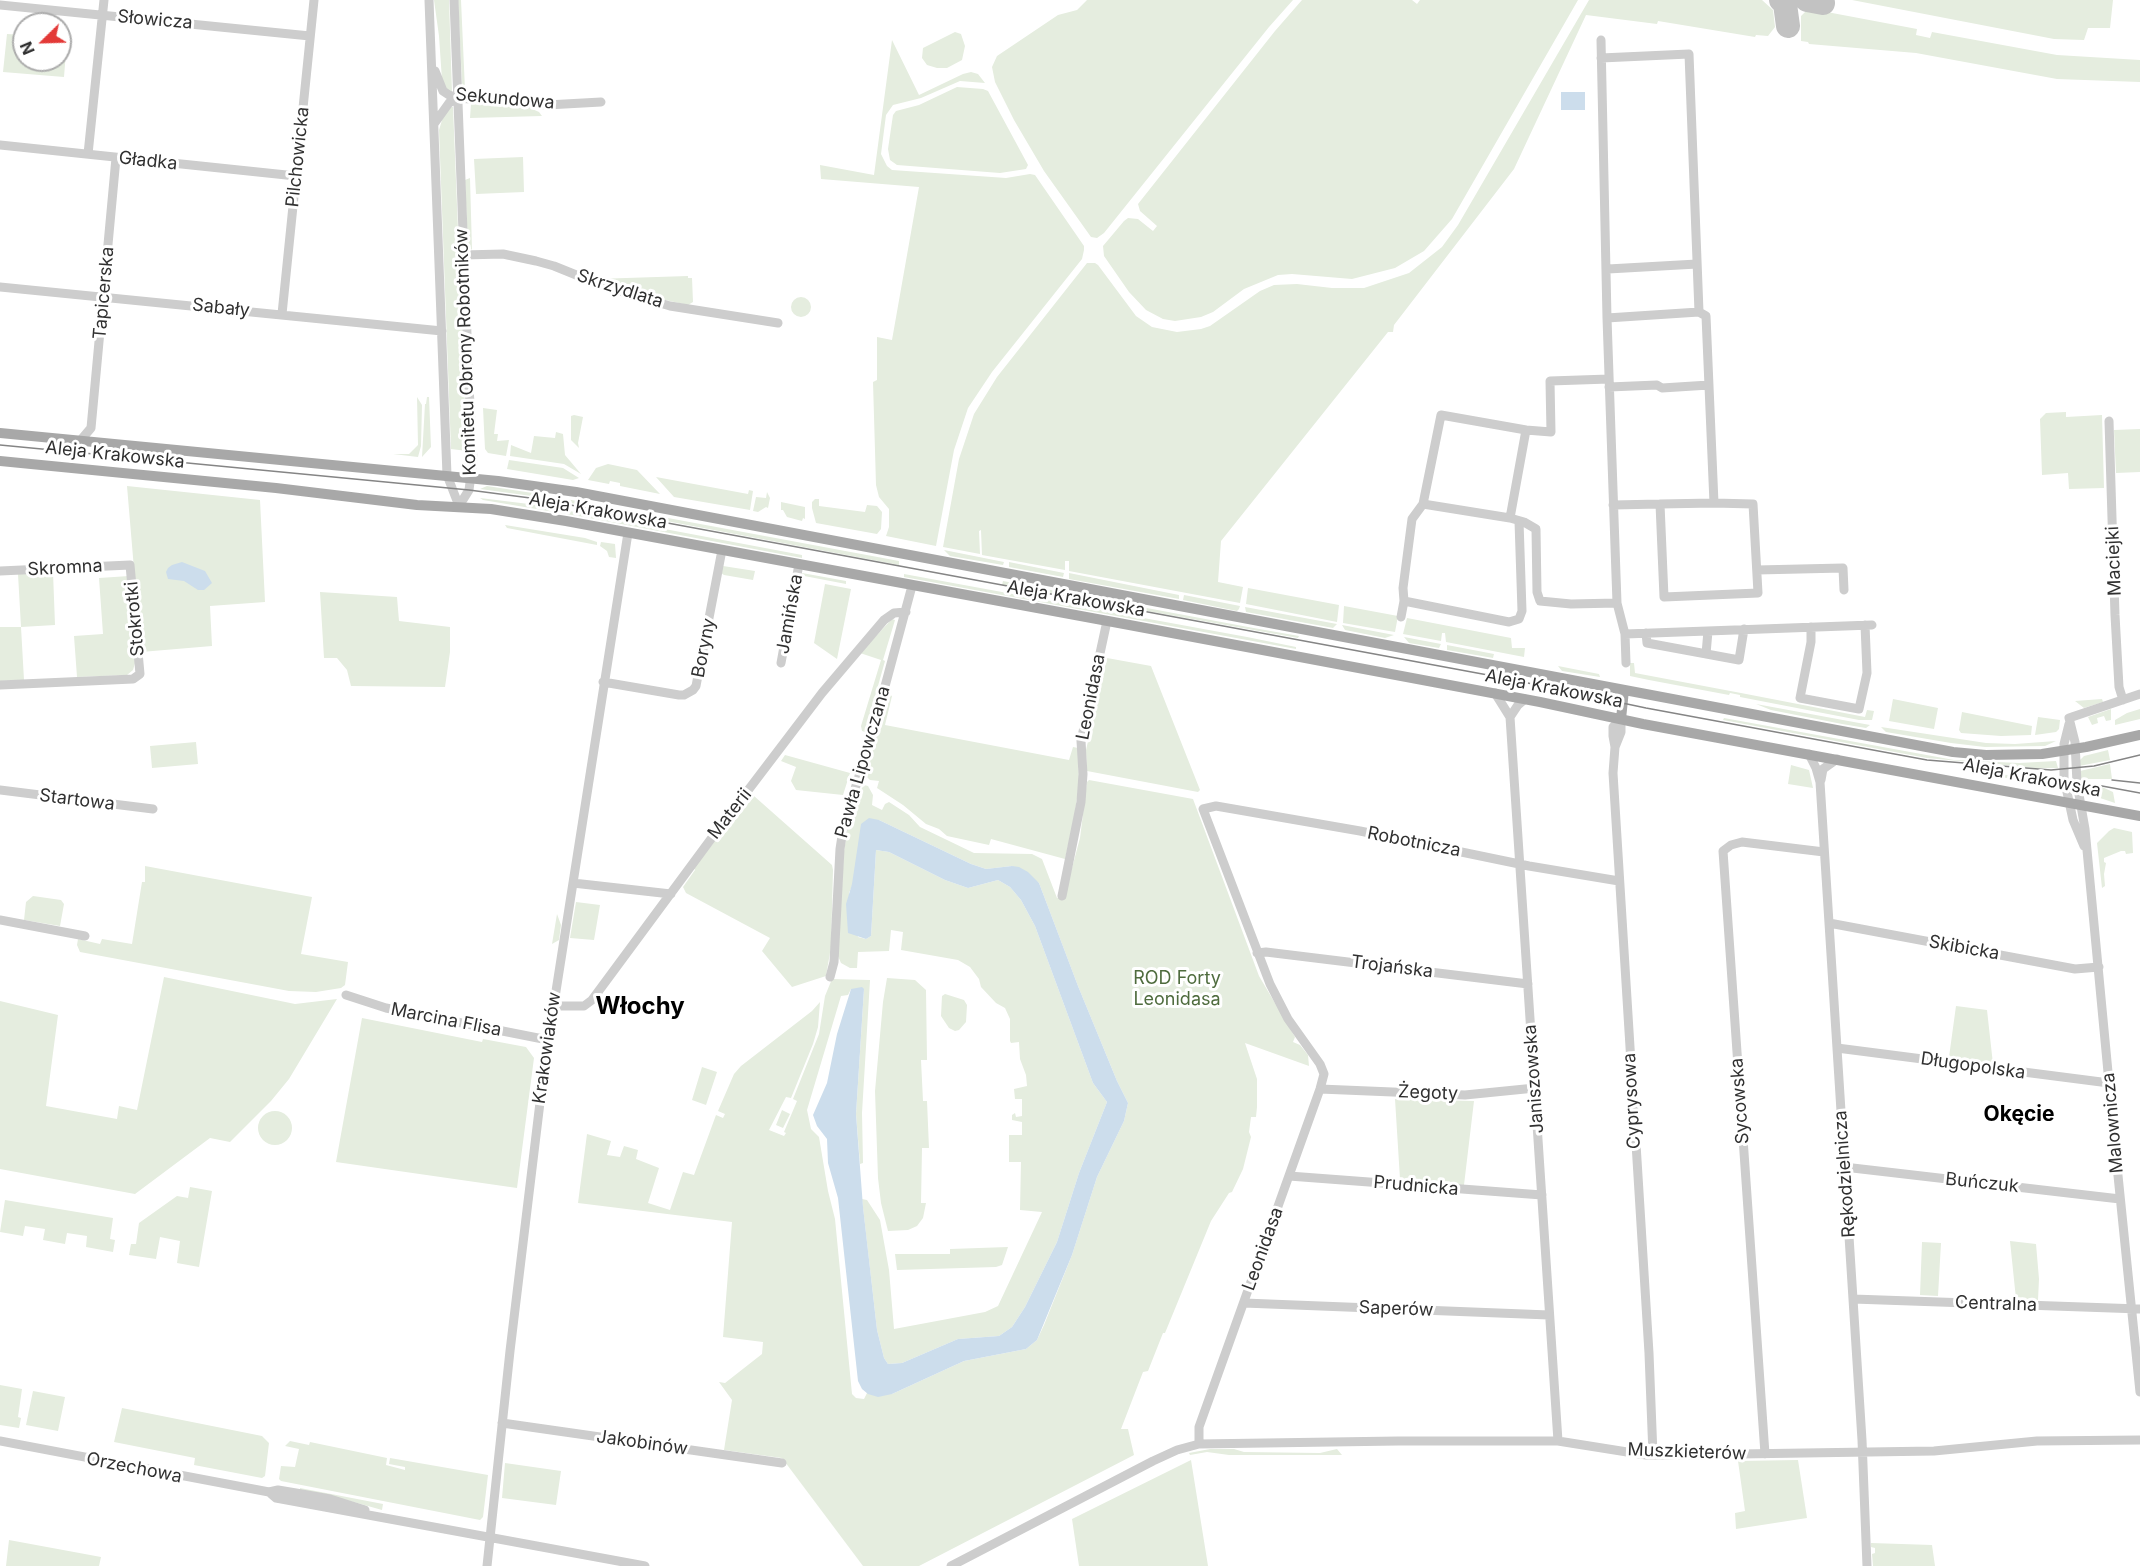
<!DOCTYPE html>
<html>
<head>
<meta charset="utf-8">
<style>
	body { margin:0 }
	#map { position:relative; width:2140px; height:1566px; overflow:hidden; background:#fff; font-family:Inter,sans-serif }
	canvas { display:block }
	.north { position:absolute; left:12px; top:12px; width:60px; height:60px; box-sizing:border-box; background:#fff; border:2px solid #acacac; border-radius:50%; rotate:247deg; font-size:16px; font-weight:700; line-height:24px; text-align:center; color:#303030 }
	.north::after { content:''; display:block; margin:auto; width:21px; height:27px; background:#e33937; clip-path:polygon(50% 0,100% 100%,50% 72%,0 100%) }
</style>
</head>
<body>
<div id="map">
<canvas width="2140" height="1566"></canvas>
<div class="north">N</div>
</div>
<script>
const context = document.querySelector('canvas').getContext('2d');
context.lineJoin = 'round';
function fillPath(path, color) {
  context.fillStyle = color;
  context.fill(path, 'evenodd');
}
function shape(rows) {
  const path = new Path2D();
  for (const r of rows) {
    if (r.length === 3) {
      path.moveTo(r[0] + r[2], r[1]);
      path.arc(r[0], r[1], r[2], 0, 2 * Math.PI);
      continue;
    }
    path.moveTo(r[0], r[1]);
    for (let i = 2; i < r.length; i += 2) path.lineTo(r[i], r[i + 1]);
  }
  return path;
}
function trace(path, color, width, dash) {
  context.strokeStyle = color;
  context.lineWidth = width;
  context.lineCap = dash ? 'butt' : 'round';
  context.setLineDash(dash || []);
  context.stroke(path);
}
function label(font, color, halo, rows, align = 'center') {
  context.font = font + ' Inter,sans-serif';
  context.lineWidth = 6;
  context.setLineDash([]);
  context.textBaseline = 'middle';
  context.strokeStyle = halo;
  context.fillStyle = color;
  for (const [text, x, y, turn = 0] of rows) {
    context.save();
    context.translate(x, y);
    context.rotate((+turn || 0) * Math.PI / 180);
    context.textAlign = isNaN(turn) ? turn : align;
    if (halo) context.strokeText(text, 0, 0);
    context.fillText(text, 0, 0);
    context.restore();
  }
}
fillPath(shape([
	[434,0,449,0,452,92,447,90,442,80,439,36],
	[458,0,461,0,465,90,462,83],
	[1087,0,1293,0,1269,27,1104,233,1097,238,1091,237,1044,171,1014,120,995,82,992,67,997,56,1058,15,1077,10],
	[1302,0,1412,0,1417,4,1420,0,1578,0,1452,219,1424,251,1395,268,1352,279,1292,274,1278,275,1244,289,1213,312,1201,317,1175,321,1163,319,1146,310,1129,292,1104,256,1103,246,1124,221,1128,218,1138,219,1153,231,1157,226,1140,211,1138,204,1275,31],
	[1589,0,1762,0,1773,10,1775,27,1768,36,1756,35,1755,37,1658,21,1657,24,1586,15,1514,169,1394,325,1393,332,1388,332,1221,541,1218,582,1243,587,1240,603,1069,571,1069,561,1065,561,1065,570,982,555,981,530,979,531,980,554,943,547,959,459,974,414,997,377,1087,263,1095,263,1098,265,1136,316,1152,327,1177,332,1201,329,1210,326,1260,291,1274,285,1297,284,1332,288,1364,288,1409,273,1442,247,1458,225],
	[1852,0,2113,0,2110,28,2088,28,2084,40,2054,39],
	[1811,9,1917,29,1916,35,1930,38,1932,32,2057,55,2140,60,2140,82,2057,79,1916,53,1809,44,1808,42,1801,41,1801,16,1807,10],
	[955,32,961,34,965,46,962,60,947,68,937,68,927,65,922,58,923,48],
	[7,34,24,35,24,60,60,60,60,39,67,39,64,77,3,72],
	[892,40,919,95,963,74,971,72,978,74,985,83,960,81,921,98,893,105,886,115,881,154,887,166,892,170,1006,178,1030,174,1035,175,1084,246,1084,250,1082,259,992,372,968,408,954,450,936,546,886,536,889,527,889,509,879,497,876,485,873,382,877,380,877,337,892,340,919,187,821,179,820,165,874,175],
	[957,87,983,89,988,91,1028,165,1026,169,1000,173,897,165,890,160,888,149,893,115,896,111,919,105],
	[471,104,530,108,539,112,542,116,470,118],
	[451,107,453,107,467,451,451,449,439,130,443,117],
	[523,157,524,192,476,194,474,159],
	[470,178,472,250,468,246,465,180],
	[688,276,688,278,692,278,693,302,688,305,652,297,595,279],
	[801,307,10],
	[417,397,422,405,421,446,418,457,393,454,409,454,418,445],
	[427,397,429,397,431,447,422,457,425,404,426,404],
	[483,408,497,410,494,434,498,434,497,441,509,440,506,456,488,453,485,449],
	[2066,412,2066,417,2102,415,2104,488,2069,489,2068,473,2042,475,2040,419,2046,413],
	[574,415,583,417,578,443,579,448,571,440,571,416],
	[2140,429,2140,472,2116,473,2114,430],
	[556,432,563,434,565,455,581,474,564,464,510,456,511,445,531,453,534,436,555,438],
	[509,460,563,468,579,478,573,480,507,469],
	[608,464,637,470,660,494,620,486,620,483,610,481,609,484,588,480,596,468],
	[656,477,748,494,749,490,753,491,750,510,674,497],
	[127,486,260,500,265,602,210,606,212,646,141,652],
	[487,486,539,494,899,561,899,565,539,497,480,489],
	[767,492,770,498,768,508,766,507,758,512,753,511,756,497,766,498],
	[480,498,537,505,617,520,802,555,802,558,584,517,483,500],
	[815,499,819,499,819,506,865,512,867,505,877,506,882,512,881,529,877,534,816,523,812,508,812,502],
	[781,502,805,507,805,519,803,518,802,521,787,517,783,510,781,510],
	[505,525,585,538,597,542,597,545,507,528],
	[601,542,615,544,616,558,609,557,607,551,600,546],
	[944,550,1004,562,1003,565,950,556],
	[1009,562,1064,573,1063,577,1009,567],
	[723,566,755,571,753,580,724,575,721,573],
	[53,572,55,625,21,627,24,680,0,681,0,627,21,627,18,574],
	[802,573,846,581,846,584,799,575],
	[1069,573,1179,595,1179,599,1069,579],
	[904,574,1247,637,1296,647,1296,649,904,577],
	[129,576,135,663,133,670,127,675,77,677,74,636,103,634,99,578],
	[1003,581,1248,627,1299,636,1298,638,1002,585],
	[825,584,851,589,837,659,814,643],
	[1248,588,1339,605,1337,622,1246,604],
	[320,592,397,597,399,621,450,627,450,652,445,687,351,686,347,670,337,658,324,658],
	[1184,595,1240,606,1239,609,1237,611,1183,600],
	[1344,606,1398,616,1395,632,1343,623],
	[1245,607,1337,624,1333,628,1246,612],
	[1407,618,1511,638,1512,648,1525,648,1524,657,1446,642,1445,633,1442,633,1441,641,1403,634],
	[892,619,895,620,883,660,885,661,865,732,862,731,861,726,881,660,860,653],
	[1342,625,1394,635,1385,638,1345,630],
	[1404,637,1441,644,1439,648,1409,643],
	[1447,645,1494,654,1493,658,1447,650],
	[1107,658,1151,666,1200,790,1198,792,1087,771,1086,750],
	[1630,663,1634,663,1635,673,1741,693,1865,717,1867,710,1874,711,1872,720,1859,720,1740,697,1740,695,1730,693,1729,695,1649,680,1630,676],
	[1558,666,1599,674,1600,677,1562,671],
	[890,695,892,696,885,725,1069,760,1073,747,1078,748,1079,784,1074,819,1065,859,991,839,989,845,947,836,939,829,926,824,903,805,877,788,879,781,870,780,865,775,887,697],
	[1893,699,1938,708,1934,729,1889,721],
	[2102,699,2103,702,2084,708,2075,701],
	[1756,704,1870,725,1866,728,1842,724,1771,710],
	[2111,709,2111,720,2106,721,2104,716,2097,718,2098,723,2092,725,2088,717],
	[2140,709,2140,719,2115,725,2115,720,2127,713],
	[1962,712,2032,726,2031,735,2001,736,1961,733,1959,730],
	[2038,717,2060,720,2059,729,2056,732,2035,735],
	[1724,718,1954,760,2019,763,2056,761,2058,768,2036,768,1927,758,1723,720],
	[1881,727,1986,743,2015,744,2056,741,2045,746,1985,747,1951,743,1886,732],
	[196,742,198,764,152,768,150,746],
	[2108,750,2110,760,2079,766,2079,761,2084,756],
	[785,755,850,773,843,795,796,790,791,781,796,767,781,761],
	[2110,764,2112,779,2081,779,2080,771],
	[1791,765,1809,770,1813,788,1788,784],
	[1981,773,2036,777,2053,779,2038,784],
	[1089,780,1193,799,1259,976,1295,1037,1293,1042,1300,1045,1308,1055,1309,1066,1245,1043,1257,1079,1257,1107,1256,1117,1251,1117,1249,1132,1251,1137,1243,1169,1232,1192,1229,1193,1211,1221,1165,1333,1163,1333,1148,1371,1143,1372,1121,1429,1128,1429,1134,1455,919,1566,863,1566,782,1458,724,1450,732,1400,719,1382,725,1383,762,1354,763,1342,723,1337,732,1222,578,1203,587,1134,611,1141,607,1155,620,1157,624,1146,638,1150,636,1159,659,1168,648,1203,670,1210,683,1172,694,1175,716,1115,723,1118,725,1114,718,1111,734,1074,741,1066,812,1011,820,1002,818,1027,813,1044,791,1098,786,1097,769,1130,784,1136,786,1133,784,1132,797,1101,793,1099,819,1034,825,996,832,979,870,980,862,1113,863,1163,860,1164,856,1114,864,989,851,989,848,995,841,996,807,1110,811,1129,819,1137,828,1191,835,1219,852,1394,856,1398,864,1399,867,1393,892,1394,964,1361,1026,1349,1037,1340,1044,1325,1072,1255,1097,1177,1124,1121,1128,1103,1117,1081,1078,986,1039,883,1012,866,986,869,971,864,879,820,849,893,858,937,866,939,871,936,876,850,889,852,945,880,968,888,998,880,1010,887,1021,900,1035,926,1093,1083,1107,1102,1079,1173,1057,1242,1025,1307,1012,1327,999,1336,958,1339,902,1363,888,1364,884,1358,877,1330,862,1199,867,1200,880,1220,889,1270,894,1329,985,1312,998,1306,1042,1212,1020,1210,1021,1162,1009,1162,1009,1135,1022,1135,1022,1122,1012,1120,1012,1115,1015,1113,1016,1117,1022,1116,1022,1099,1015,1099,1014,1089,1027,1086,1026,1075,1020,1059,1019,1042,1011,1043,1010,1041,1010,1019,1005,1008,996,1003,981,987,979,979,970,967,958,960,901,950,903,932,891,930,889,951,858,952,857,968,850,968,841,963,838,956,844,851,849,821,859,793,864,785,868,786,873,795,872,805,882,810,885,804,889,802,909,815,920,827,974,853,1032,854,1042,859,1057,898,1065,894,1080,838,1087,782],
	[2081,783,2102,787,2113,792,2115,803,2085,793],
	[754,796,832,865,833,870,831,947,826,976,792,987,762,951,770,938,686,893,683,887,695,870,694,868,715,841,718,842],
	[2114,828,2132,832,2133,853,2126,854,2125,851,2121,851,2104,858,2104,862,2106,863,2104,874,2105,886,2102,888,2097,843,2109,831],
	[145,866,312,897,301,954,348,962,345,985,341,988,316,992,289,991,80,952,77,945,78,939,100,944,102,939,132,944,142,882,145,882],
	[33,896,61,900,64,904,60,926,24,920,26,902],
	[576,902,600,905,594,940,570,938],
	[557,914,561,925,559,940,552,944],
	[164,977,295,1004,337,999,289,1079,271,1101,230,1142,210,1138,135,1194,0,1169,0,1001,58,1015,46,1106,117,1119,119,1106,137,1110],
	[887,978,915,980,926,990,927,1060,921,1060,923,1101,927,1101,929,1148,922,1148,921,1203,926,1203,923,1218,917,1226,908,1230,888,1231,881,1203,878,1178,875,1091,883,1002],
	[945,994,964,1000,967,1005,966,1022,959,1030,955,1031,949,1028,941,1016,942,996],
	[1956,1006,1987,1010,1993,1064,1949,1057],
	[362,1018,482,1042,483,1039,526,1047,534,1058,517,1188,336,1162],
	[702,1067,717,1072,706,1105,692,1100],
	[1395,1099,1474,1101,1464,1185,1400,1179],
	[782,1110,790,1114,783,1128,776,1125],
	[275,1128,17],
	[190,1187,212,1191,199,1267,177,1263,180,1241,160,1237,156,1259,129,1255,131,1244,136,1244,139,1223,177,1196,188,1198],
	[5,1200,113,1218,110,1239,115,1240,113,1252,86,1247,87,1236,67,1233,65,1244,43,1240,45,1229,25,1226,23,1236,0,1232],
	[2010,1241,2036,1244,2039,1279,2038,1300,2016,1299],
	[1922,1242,1941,1243,1938,1296,1920,1295],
	[1008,1247,1002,1265,996,1267,897,1270,895,1254,950,1254,950,1249],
	[0,1385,22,1389,18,1417,21,1418,19,1428,0,1425],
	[33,1391,65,1397,58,1431,26,1425],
	[122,1408,262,1436,269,1443,265,1476,262,1478,194,1465,195,1458,114,1442],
	[290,1441,309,1445,310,1442,387,1458,386,1465,405,1470,405,1467,389,1464,390,1458,488,1475,483,1517,480,1520,281,1481,279,1479,281,1466,295,1467,299,1449,285,1446],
	[1210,1449,1234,1449,1244,1452,1320,1453,1337,1449,1342,1455,1229,1455,1207,1452,1190,1455,1189,1453],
	[1191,1460,1208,1566,1079,1566,1072,1519],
	[1798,1460,1807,1518,1736,1529,1735,1513,1745,1511,1738,1461],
	[505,1463,561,1471,556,1505,502,1498],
	[300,1488,383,1504,382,1510,343,1499,300,1490],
	[9,1540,101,1557,99,1566,6,1566],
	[1871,1543,1932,1545,1935,1566,1873,1566,1872,1554,1875,1553,1875,1548,1871,1547]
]), '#e5eddf');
fillPath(shape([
	[1561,92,1585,92,1585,110,1561,110],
	[182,562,205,571,212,583,204,590,198,590,184,581,168,579,166,572,168,568,172,565],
	[869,818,879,820,971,864,986,869,1012,866,1019,867,1028,872,1039,883,1078,986,1117,1081,1128,1103,1124,1121,1097,1177,1072,1255,1037,1340,1026,1349,964,1361,892,1394,878,1397,868,1394,862,1389,858,1381,838,1198,828,1163,827,1139,817,1126,813,1115,827,1083,837,1034,851,989,862,987,864,989,856,1114,863,1207,877,1330,884,1358,888,1364,902,1363,958,1339,999,1336,1012,1327,1025,1307,1057,1242,1079,1173,1107,1102,1093,1083,1035,926,1021,900,1010,887,998,880,968,888,945,880,889,852,876,850,871,936,866,939,848,933,846,904,852,884,861,824]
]), '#ccddec');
trace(shape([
	[1781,0,1785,4,1788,26],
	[1807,0,1823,3]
]), '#c2c2c2', 24);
trace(shape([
	[429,0,447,475,459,506],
	[454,0,469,386,473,460,469,490,459,506],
	[0,5,310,36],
	[1601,40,1607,318,1616,575,1617,603,1625,634,1626,663],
	[1601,58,1689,54,1699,312,1706,316,1714,503],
	[435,71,443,91,449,95,458,98,547,105,601,102],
	[434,124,449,103,458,98],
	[0,145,296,176],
	[88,154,104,0],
	[463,255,503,254,536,261,554,266,606,287,670,306,778,323],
	[1608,269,1697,264],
	[0,287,442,331],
	[282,314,314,0],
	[1607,318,1699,312],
	[1609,387,1657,385,1662,388,1709,385],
	[2109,421,2115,615,2119,687,2123,700],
	[1526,430,1551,432,1550,381,1609,379],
	[80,441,91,428,116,158],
	[1423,504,1510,518,1524,522,1536,529,1537,592,1540,601,1571,604,1617,603],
	[1613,505,1660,504,1714,503,1753,504,1758,593,1664,597,1660,504],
	[1757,570,1843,568,1844,590],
	[0,571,130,565,140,674,133,679,0,685],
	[1404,601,1509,622,1519,619,1522,611,1519,521],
	[1401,617,1404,601,1403,588,1412,519,1423,504,1441,415,1526,430,1510,518],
	[1811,627,1811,642,1800,698,1859,709,1867,673,1865,625],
	[1646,633,1647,643,1739,660,1744,629],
	[1625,634,1872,625],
	[1706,654,1708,631],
	[781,663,799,564],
	[603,682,679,695,684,695,693,690,696,686,722,550],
	[1495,693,1510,717,1558,1441],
	[2140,694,2069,718,2075,742,2077,783,2085,829,2115,1146,2140,1392],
	[1510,717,1518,705,1525,699],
	[1621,719,1621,732,1615,747,1613,773,1649,1353,1653,1455],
	[2069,724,2064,744,2064,778,2073,820,2084,846],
	[1615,747,1613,736,1613,727,1621,719],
	[1809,754,1816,768,1820,782,1862,1440,1867,1566],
	[1821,780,1823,769,1837,759],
	[0,790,153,809],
	[573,883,671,894],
	[1062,896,1081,802,1083,774,1081,741,1107,621],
	[0,920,85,936],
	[1829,923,2075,969,2099,967],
	[1257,953,1266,952,1528,984],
	[830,977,834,962,840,849,844,823,870,742,912,586],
	[346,995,386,1008,548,1040],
	[553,1006,584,1006,592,1000,711,839,822,693,884,620,894,613,906,612],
	[1837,1048,2109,1083],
	[1320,1089,1465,1095,1535,1088],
	[1844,1167,2120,1199],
	[1289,1176,1542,1195],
	[1853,1299,2140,1309],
	[1244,1303,1549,1315],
	[502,1423,782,1463],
	[0,1441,269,1492,276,1498,645,1566],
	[1199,1444,1199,1427,1320,1089,1324,1074,1320,1064,1288,1019,1270,984,1203,809,1216,806,1360,831,1529,866,1619,881],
	[1765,1454,1723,851,1731,845,1742,842,1824,852],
	[269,1492,278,1490,296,1493,330,1499,365,1510],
	[487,1566,510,1351,545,1061,628,533],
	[951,1566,1153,1461,1177,1450,1199,1444,1398,1441,1558,1441,1646,1455,1675,1455,1934,1451,2037,1441,2140,1440]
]), '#cdcdcd', 9);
trace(shape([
	[0,433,498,481,576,492,1953,752,1986,755,2042,754,2086,747,2140,735],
	[0,461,276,488,417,505,491,509,566,521,1124,624,1540,702,1643,724,2140,816],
	[1621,719,1624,690]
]), '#a8a8a8', 10);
trace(shape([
	[0,445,469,490,538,499,1504,678,1646,708,1927,760,2051,770,2094,766,2140,755],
	[2048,776,2140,793],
	[2112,780,2140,783]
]), '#858585', 1.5);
label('18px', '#303030', '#fff', [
	["Słowicza",155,20,5],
	["Sekundowa",505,99,5],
	["Pilchowicka",298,157,-84],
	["Gładka",148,161,6],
	["Skrzydlata",620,289,18],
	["Tapicerska",104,293,-85],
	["Sabały",221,308,6],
	["Komitetu Obrony Robotników",466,352,-92],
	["Aleja Krakowska",115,455,6],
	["Aleja Krakowska",598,511,10],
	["Maciejki",2114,561,-92],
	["Skromna",65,568,-3],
	["Aleja Krakowska",1076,599,10],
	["Jamińska",790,614,-80],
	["Stokrotki",135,619,-95],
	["Boryny",704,648,-79],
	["Aleja Krakowska",1554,689,11],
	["Leonidasa",1091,697,-79],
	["Pawła Lipowczana",863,762,-74],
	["Aleja Krakowska",2032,778,11],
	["Startowa",77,800,7],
	["Materii",730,814,-52],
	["Robotnicza",1414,842,11],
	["Skibicka",1964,948,10],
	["Trojańska",1392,967,7],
	["Marcina Flisa",446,1020,11],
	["Krakowiaków",547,1048,-82],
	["Długopolska",1973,1066,8],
	["Janiszowska",1534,1079,-94],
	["Żegoty",1428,1093,2],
	["Cyprysowa",1632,1101,-93],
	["Sycowska",1740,1101,-94],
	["Malownicza",2113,1123,-95],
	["Rękodzielnicza",1845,1174,-94],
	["Buńczuk",1982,1183,6],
	["Prudnicka",1416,1186,5],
	["Leonidasa",1263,1249,-70],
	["Centralna",1996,1304,2],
	["Saperów",1396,1309,2],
	["Jakobinów",642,1443,8],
	["Muszkieterów",1687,1452,2],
	["Orzechowa",134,1468,11]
]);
label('18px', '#4f6c3e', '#fff', [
	["ROD Forty",1177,979],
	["Leonidasa",1177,1000]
]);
label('bold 21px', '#000', '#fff', [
	["Okęcie",2019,1115]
]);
label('bold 24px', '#000', '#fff', [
	["Włochy",640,1007]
]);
</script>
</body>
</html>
